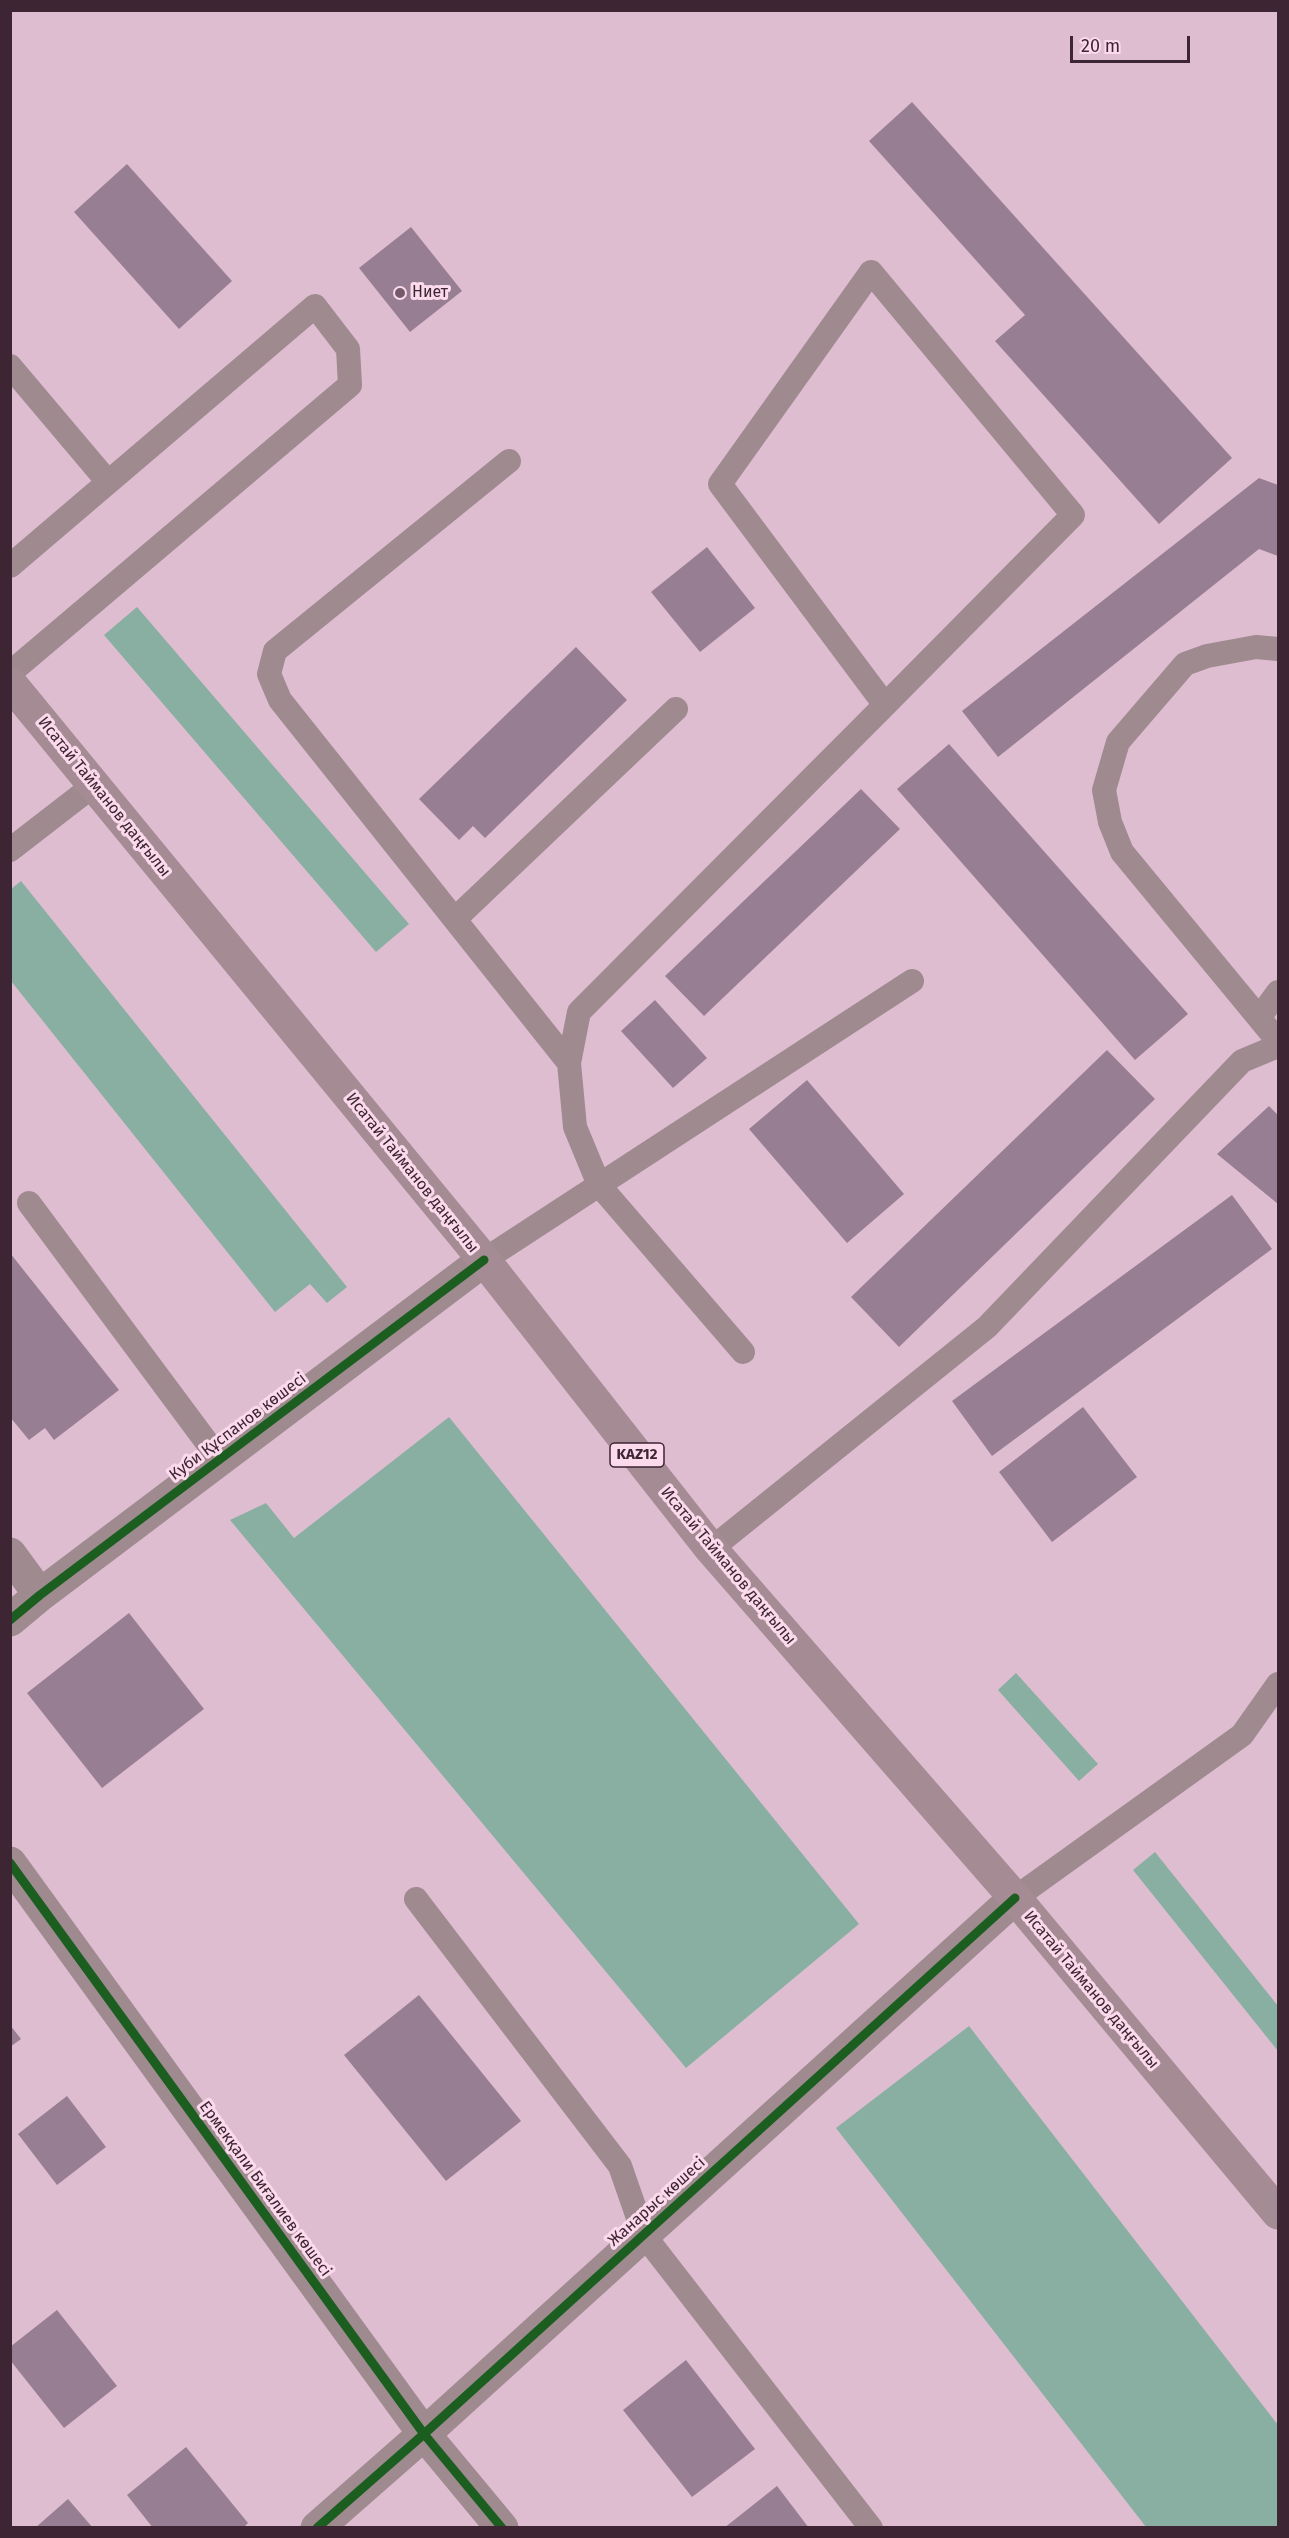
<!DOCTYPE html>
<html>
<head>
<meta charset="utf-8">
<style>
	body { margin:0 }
	#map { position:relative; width:1289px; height:2538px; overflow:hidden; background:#dfbdd1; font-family:"Fira Sans",sans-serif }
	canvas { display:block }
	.frame { position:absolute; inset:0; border:12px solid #3d2533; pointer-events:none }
	.scale { position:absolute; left:1070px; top:36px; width:120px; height:27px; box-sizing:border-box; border:3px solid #3d2533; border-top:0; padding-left:8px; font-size:18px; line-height:21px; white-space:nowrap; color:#3d2533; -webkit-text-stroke:4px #fbdaec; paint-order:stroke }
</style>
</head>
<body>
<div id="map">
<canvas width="1289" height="2538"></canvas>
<div class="frame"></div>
<div class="scale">20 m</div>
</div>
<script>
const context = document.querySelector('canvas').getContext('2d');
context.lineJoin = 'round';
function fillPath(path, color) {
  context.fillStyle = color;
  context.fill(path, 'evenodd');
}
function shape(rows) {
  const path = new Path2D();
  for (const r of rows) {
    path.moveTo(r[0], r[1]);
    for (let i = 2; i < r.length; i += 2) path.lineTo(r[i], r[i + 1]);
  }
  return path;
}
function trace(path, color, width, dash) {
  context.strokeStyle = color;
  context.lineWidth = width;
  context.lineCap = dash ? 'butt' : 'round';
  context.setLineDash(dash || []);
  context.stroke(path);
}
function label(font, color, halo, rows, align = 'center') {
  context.font = font + ' "Fira Sans",sans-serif';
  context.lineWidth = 6;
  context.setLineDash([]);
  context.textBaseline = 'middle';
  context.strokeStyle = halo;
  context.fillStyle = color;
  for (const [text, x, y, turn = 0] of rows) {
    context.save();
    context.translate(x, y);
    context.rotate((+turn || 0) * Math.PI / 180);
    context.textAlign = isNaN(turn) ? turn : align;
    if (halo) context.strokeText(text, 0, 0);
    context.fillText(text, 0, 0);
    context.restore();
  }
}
fillPath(shape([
	[137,607,409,924,376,952,104,635],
	[21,881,347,1287,327,1303,310,1284,275,1312,11,981,11,889],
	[449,1417,859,1924,686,2068,230,1520,266,1503,294,1538],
	[1016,1673,1098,1764,1079,1781,998,1690],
	[1155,1852,1278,2006,1278,2051,1133,1870],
	[969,2026,1278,2425,1278,2527,1146,2527,836,2128]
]), '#88afa2');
fillPath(shape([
	[912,102,1232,458,1159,524,995,341,1025,315,869,141],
	[127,164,232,281,179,329,74,212],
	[411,227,462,291,410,332,359,268],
	[1259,478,1278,485,1278,556,1259,549,998,757,962,711],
	[707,547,755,608,700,652,651,592],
	[576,647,627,700,485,838,473,826,459,840,419,799],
	[949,744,1188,1014,1135,1060,897,789],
	[861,789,900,829,704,1016,665,976],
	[655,1000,707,1058,673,1088,621,1031],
	[1107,1050,1155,1099,899,1347,851,1297],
	[807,1080,904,1194,847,1243,749,1129],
	[1269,1106,1278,1115,1278,1204,1217,1154],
	[1232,1195,1272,1249,992,1456,952,1401],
	[10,1253,119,1390,54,1440,45,1428,29,1440,10,1417],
	[1083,1407,1137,1477,1052,1542,999,1472],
	[129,1613,204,1709,102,1788,27,1693],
	[419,1995,521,2121,446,2181,344,2055],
	[10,2025,21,2039,10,2047],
	[67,2096,106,2147,57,2185,18,2134],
	[57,2310,117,2386,64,2428,10,2360,10,2347],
	[686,2360,755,2449,692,2497,623,2410],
	[186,2447,248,2523,243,2528,153,2528,127,2495],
	[777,2486,809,2528,724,2528],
	[68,2499,93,2528,35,2528]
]), '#987e92');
trace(shape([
	[10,366,108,482],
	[509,461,275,651,269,674,280,700,569,1063,575,1127,599,1185,743,1352],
	[10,566,315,306,348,349,350,385,10,673],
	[1278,649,1256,647,1207,656,1185,664,1118,742,1104,790,1110,822,1122,852,1278,1041],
	[10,850,94,785],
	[455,919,676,709],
	[1259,1018,1278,992],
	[569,1063,579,1012,885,705,1073,515,871,272,720,484,885,705],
	[29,1203,220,1460],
	[484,1260,912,981],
	[711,1549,987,1327,1242,1061,1278,1046],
	[1015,1898,1242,1735,1278,1684],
	[416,1899,620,2166,644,2235,871,2528]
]), '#9e8a8f', 24);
trace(shape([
	[10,1554,40,1595],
	[10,1620,40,1595,484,1260],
	[10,1863,424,2434,502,2528],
	[317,2528,424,2434,1015,1898]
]), '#9e8a8f', 33);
trace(shape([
	[10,683,484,1260,711,1549,1015,1898,1278,2213]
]), '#a48b94', 33);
trace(shape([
	[10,1620,40,1595,484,1260],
	[10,1863,424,2434,502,2528],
	[317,2528,424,2434,1015,1898]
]), '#1b5e20', 9);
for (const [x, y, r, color] of [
	[400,293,6,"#765a6a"]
]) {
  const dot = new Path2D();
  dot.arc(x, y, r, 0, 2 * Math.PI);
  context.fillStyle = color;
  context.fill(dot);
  trace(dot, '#fbdaec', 2);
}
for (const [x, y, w] of [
	[637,1455,54]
]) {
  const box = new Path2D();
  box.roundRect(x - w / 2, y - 12, w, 24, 4.5);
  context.fillStyle = '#fbdaec';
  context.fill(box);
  trace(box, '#3d2533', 1.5);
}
label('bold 15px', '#3d2533', null, [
	["KAZ12",637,1455]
]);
label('16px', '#3d2533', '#fbdaec', [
	["Ниет",412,293]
], 'left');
label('16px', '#3d2533', '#fbdaec', [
	["Исатай Тайманов даңғылы",104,797,51],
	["Исатай Тайманов даңғылы",412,1173,51],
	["Куби Құспанов көшесi",238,1427,-37],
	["Исатай Тайманов даңғылы",728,1566,50],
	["Исатай Тайманов даңғылы",1091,1990,50],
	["Ермекқали Биғалиев көшесі",265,2189,54],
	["Жанарыс көшесі",657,2202,-42]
]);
</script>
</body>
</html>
